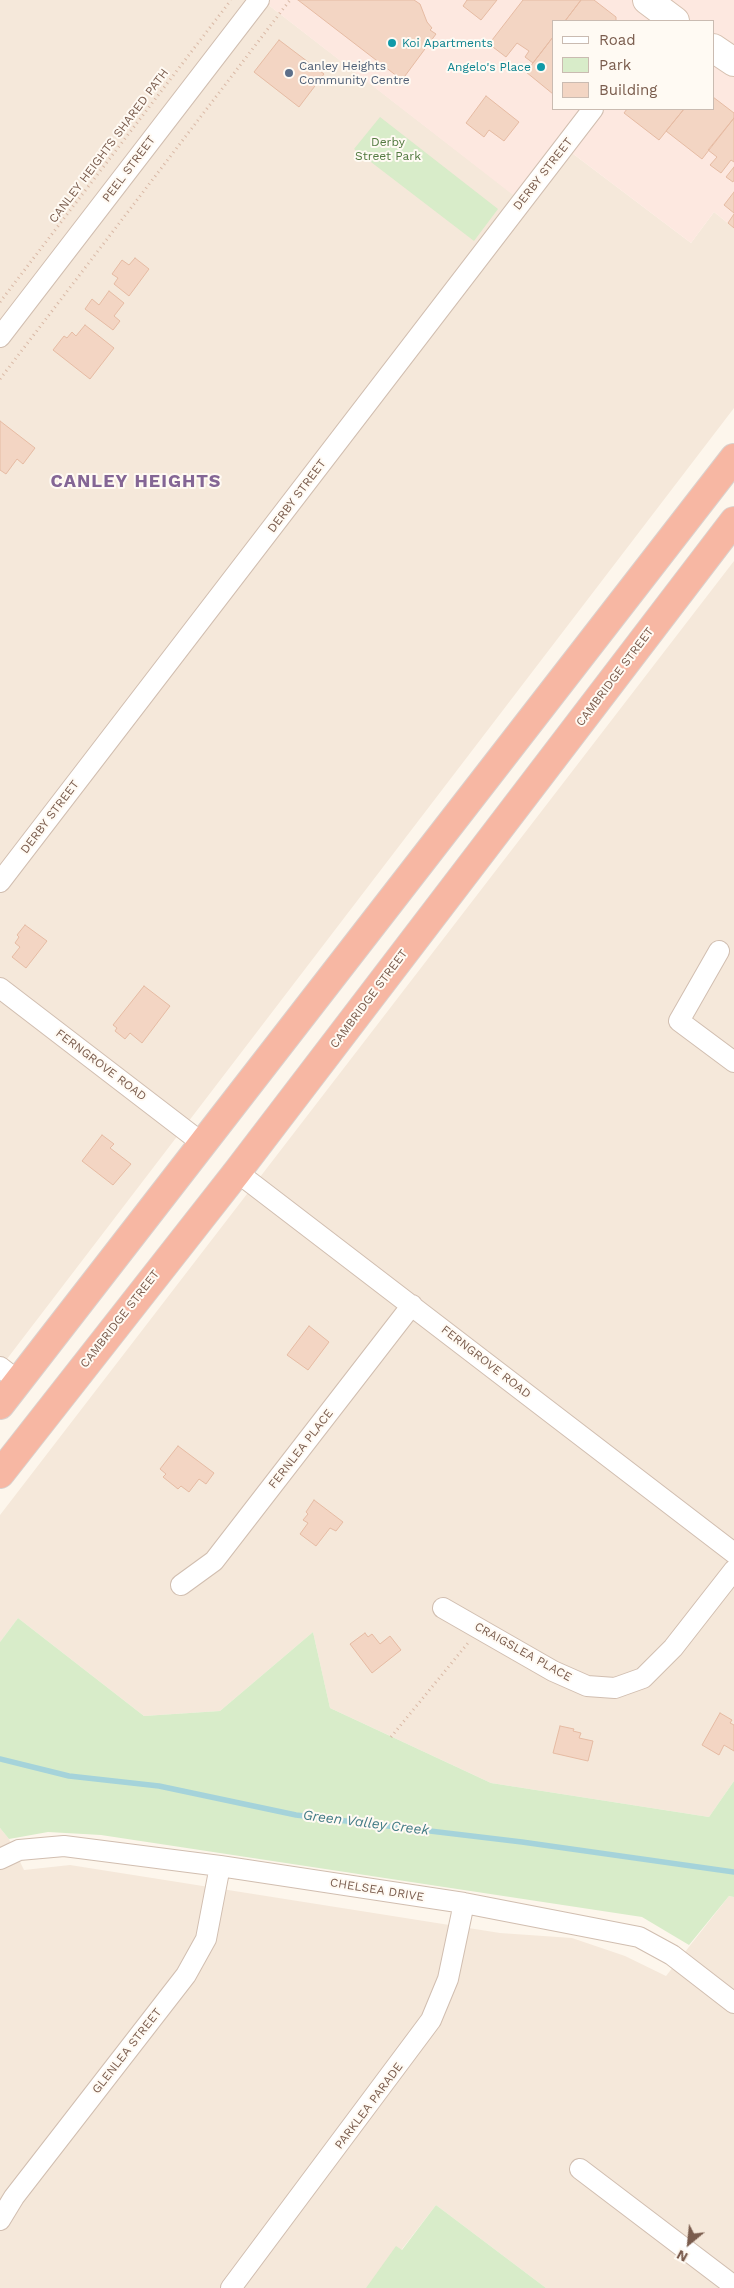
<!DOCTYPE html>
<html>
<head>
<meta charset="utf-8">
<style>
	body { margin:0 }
	#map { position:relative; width:734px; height:2288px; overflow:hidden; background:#fdf6ec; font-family:"Work Sans",sans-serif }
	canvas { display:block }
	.legend { position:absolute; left:552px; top:20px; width:162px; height:90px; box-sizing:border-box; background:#fffaf3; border:1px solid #cabbb1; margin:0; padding:6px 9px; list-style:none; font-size:15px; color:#7a5c4d }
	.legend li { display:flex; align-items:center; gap:10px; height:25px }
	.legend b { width:25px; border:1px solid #cabbb1 }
	.north { position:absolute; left:664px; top:2218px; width:50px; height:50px; -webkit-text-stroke:4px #fffaf3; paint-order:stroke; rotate:208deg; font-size:14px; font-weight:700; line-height:20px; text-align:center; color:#7a5c4d }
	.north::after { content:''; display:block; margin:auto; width:18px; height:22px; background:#7a5c4d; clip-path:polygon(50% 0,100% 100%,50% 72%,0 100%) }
</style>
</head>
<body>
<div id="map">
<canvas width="734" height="2288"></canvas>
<ul class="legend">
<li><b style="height:6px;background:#fff"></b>Road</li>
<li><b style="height:14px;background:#d8ecc9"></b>Park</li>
<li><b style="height:14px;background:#f3d5c3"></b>Building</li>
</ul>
<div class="north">N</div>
</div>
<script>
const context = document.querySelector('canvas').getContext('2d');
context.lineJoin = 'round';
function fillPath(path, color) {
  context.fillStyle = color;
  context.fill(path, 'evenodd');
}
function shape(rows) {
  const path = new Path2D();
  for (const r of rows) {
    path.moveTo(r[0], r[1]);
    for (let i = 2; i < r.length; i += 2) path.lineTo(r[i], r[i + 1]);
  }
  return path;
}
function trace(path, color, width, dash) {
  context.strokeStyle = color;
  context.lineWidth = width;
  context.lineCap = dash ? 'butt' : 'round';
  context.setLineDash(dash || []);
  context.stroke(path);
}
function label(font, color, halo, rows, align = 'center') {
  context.font = font + ' "Work Sans",sans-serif';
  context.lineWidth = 4;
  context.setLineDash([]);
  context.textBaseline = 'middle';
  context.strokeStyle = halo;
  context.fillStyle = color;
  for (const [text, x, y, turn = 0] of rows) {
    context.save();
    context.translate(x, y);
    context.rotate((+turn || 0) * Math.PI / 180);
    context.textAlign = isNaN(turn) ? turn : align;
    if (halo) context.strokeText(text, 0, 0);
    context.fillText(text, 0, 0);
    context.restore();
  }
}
fillPath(shape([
	[0,0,262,0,522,201,564,147,691,243,714,212,734,228,734,408,0,1368],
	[734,561,734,1781,709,1817,491,1783,330,1708,313,1632,220,1711,144,1716,18,1618,0,1642,0,1515],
	[0,1828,9,1839,24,1870,70,1865,500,1933,572,1938,625,1956,666,1976,729,1896,734,1897,734,2288,546,2288,436,2205,372,2288,0,2288]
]), '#f5e8da');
fillPath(shape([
	[262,0,734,0,734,228,714,212,691,243,564,147,522,202],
	[553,21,713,21,713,109,553,109]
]), '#fde8e0');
fillPath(shape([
	[380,117,498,209,474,241,354,149],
	[18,1618,144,1716,220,1711,313,1632,330,1708,491,1783,709,1817,734,1781,734,1897,729,1896,689,1945,642,1917,101,1835,48,1832,9,1839,0,1828,0,1642],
	[436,2205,546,2288,366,2288,396,2246,402,2250]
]), '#d8ecc9');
trace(shape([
	[0,1759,69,1776,159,1786,296,1815,522,1842,734,1872]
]), '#a5d3da', 5.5);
const building = shape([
	[298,0,414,0,420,4,427,22,432,28,430,30,436,34,402,80,298,0],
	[467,0,497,0,481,20,463,6,467,0],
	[523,0,581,0,565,21,553,21,553,37,533,63,525,57,529,51,517,43,506,57,489,44,523,0],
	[581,0,594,0,616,17,616,21,565,21,581,0],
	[553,37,553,94,526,72,553,37],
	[279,40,324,74,299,107,254,72,279,40],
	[486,96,519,122,504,141,489,130,484,137,466,123,486,96],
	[713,97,734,113,734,118,702,159,666,131,684,109,713,109,713,97],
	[627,109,684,109,659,140,624,113,627,109],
	[734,118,734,162,731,160,721,173,710,165,717,157,708,150,734,118],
	[734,167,734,180,733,182,726,177,734,167],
	[734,192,734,213,724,205,734,192],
	[734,214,734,228,728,223,734,214],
	[135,258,149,269,129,296,114,284,118,278,112,274,122,260,129,265,135,258],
	[109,291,124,303,114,316,120,321,113,330,85,309,92,299,99,305,109,291],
	[85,325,114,348,90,379,53,350,64,336,67,338,72,332,76,336,85,325],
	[0,421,35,448,23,464,17,459,6,474,0,470,0,421],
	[25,925,47,941,26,968,12,957,20,947,15,943,19,937,17,935,25,925],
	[144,986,170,1006,142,1043,130,1033,125,1039,115,1031,117,1028,113,1025,144,986],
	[102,1135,114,1144,110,1148,131,1164,113,1185,82,1161,102,1135],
	[309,1326,329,1342,308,1370,287,1355,309,1326],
	[178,1446,214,1473,206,1484,199,1479,189,1492,181,1486,178,1489,163,1477,166,1474,160,1469,178,1446],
	[314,1500,343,1522,336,1531,330,1528,316,1546,300,1534,308,1523,303,1520,308,1514,306,1512,314,1500],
	[365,1633,368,1637,372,1634,380,1644,390,1636,401,1650,372,1673,350,1644,365,1633],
	[720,1713,732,1720,730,1723,734,1725,734,1751,724,1745,719,1755,702,1745,720,1713],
	[560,1726,574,1729,573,1731,581,1733,579,1738,593,1741,588,1761,553,1753,560,1726]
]);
fillPath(building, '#f3d5c3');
trace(building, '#e6bba3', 1);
const street = shape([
	[0,337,259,0],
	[0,882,593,109],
	[719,951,679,1021,734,1062],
	[0,988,202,1143],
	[237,1172,734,1553],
	[0,1367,18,1381],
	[181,1585,214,1561,412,1305],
	[443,1608,553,1671,587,1686,615,1688,643,1678,673,1648,734,1570],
	[0,1859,19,1850,64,1846,220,1866,464,1903,639,1937,672,1955,734,2003],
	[580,2169,734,2286],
	[0,2220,14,2197,186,1975,206,1939,220,1866],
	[231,2288,431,2020,448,1979,464,1903]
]);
const secondary = shape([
	[647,0,675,21],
	[713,48,734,62]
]);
const highway = shape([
	[0,1405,734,458],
	[0,1474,237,1172,734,521]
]);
trace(street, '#d1beb0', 22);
trace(secondary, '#d6c0b0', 30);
trace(highway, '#dad1cd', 30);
trace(shape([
	[0,302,231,0],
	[0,379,290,0],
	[391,1737,468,1643]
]), '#d9b8a5', 3, [1, 4]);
trace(street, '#fff', 20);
trace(secondary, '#fff', 28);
trace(highway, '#f7b7a3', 28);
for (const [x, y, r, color] of [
	[392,43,5,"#0f9aa8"],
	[541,67,5,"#0f9aa8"],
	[289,73,5,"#5c6f8a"]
]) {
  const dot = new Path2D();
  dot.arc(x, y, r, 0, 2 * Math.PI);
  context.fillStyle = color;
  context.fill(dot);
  trace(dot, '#fffaf3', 2);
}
label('12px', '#0d838f', '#fffaf3', [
	["Koi Apartments",402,43],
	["Angelo's Place",531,67,"right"]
], 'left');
label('12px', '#4e5e75', '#fffaf3', [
	["Canley Heights",299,66],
	["Community Centre",299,80]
], 'left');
label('12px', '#537a41', '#fffaf3', [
	["Derby",388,142],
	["Street Park",388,156]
]);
label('12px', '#7a5c4d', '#fffaf3', [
	["CANLEY HEIGHTS SHARED PATH",109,146,-53],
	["PEEL STREET",129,169,-53],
	["DERBY STREET",543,174,-52],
	["DERBY STREET",297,496,-53],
	["CAMBRIDGE STREET",615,677,-53],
	["DERBY STREET",50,817,-53],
	["CAMBRIDGE STREET",369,999,-53],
	["FERNGROVE ROAD",101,1065,37],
	["CAMBRIDGE STREET",120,1319,-52],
	["FERNGROVE ROAD",486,1362,38],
	["FERNLEA PLACE",301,1449,-52],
	["CRAIGSLEA PLACE",523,1652,29],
	["CHELSEA DRIVE",377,1890,9],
	["GLENLEA STREET",127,2051,-52],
	["PARKLEA PARADE",369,2106,-53]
]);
label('italic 14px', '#437c86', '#fffaf3', [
	["Green Valley Creek",366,1823,7]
]);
context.letterSpacing = '1px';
label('bold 18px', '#846695', '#fffaf3', [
	["CANLEY HEIGHTS",136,482]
]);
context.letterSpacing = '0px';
</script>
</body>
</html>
